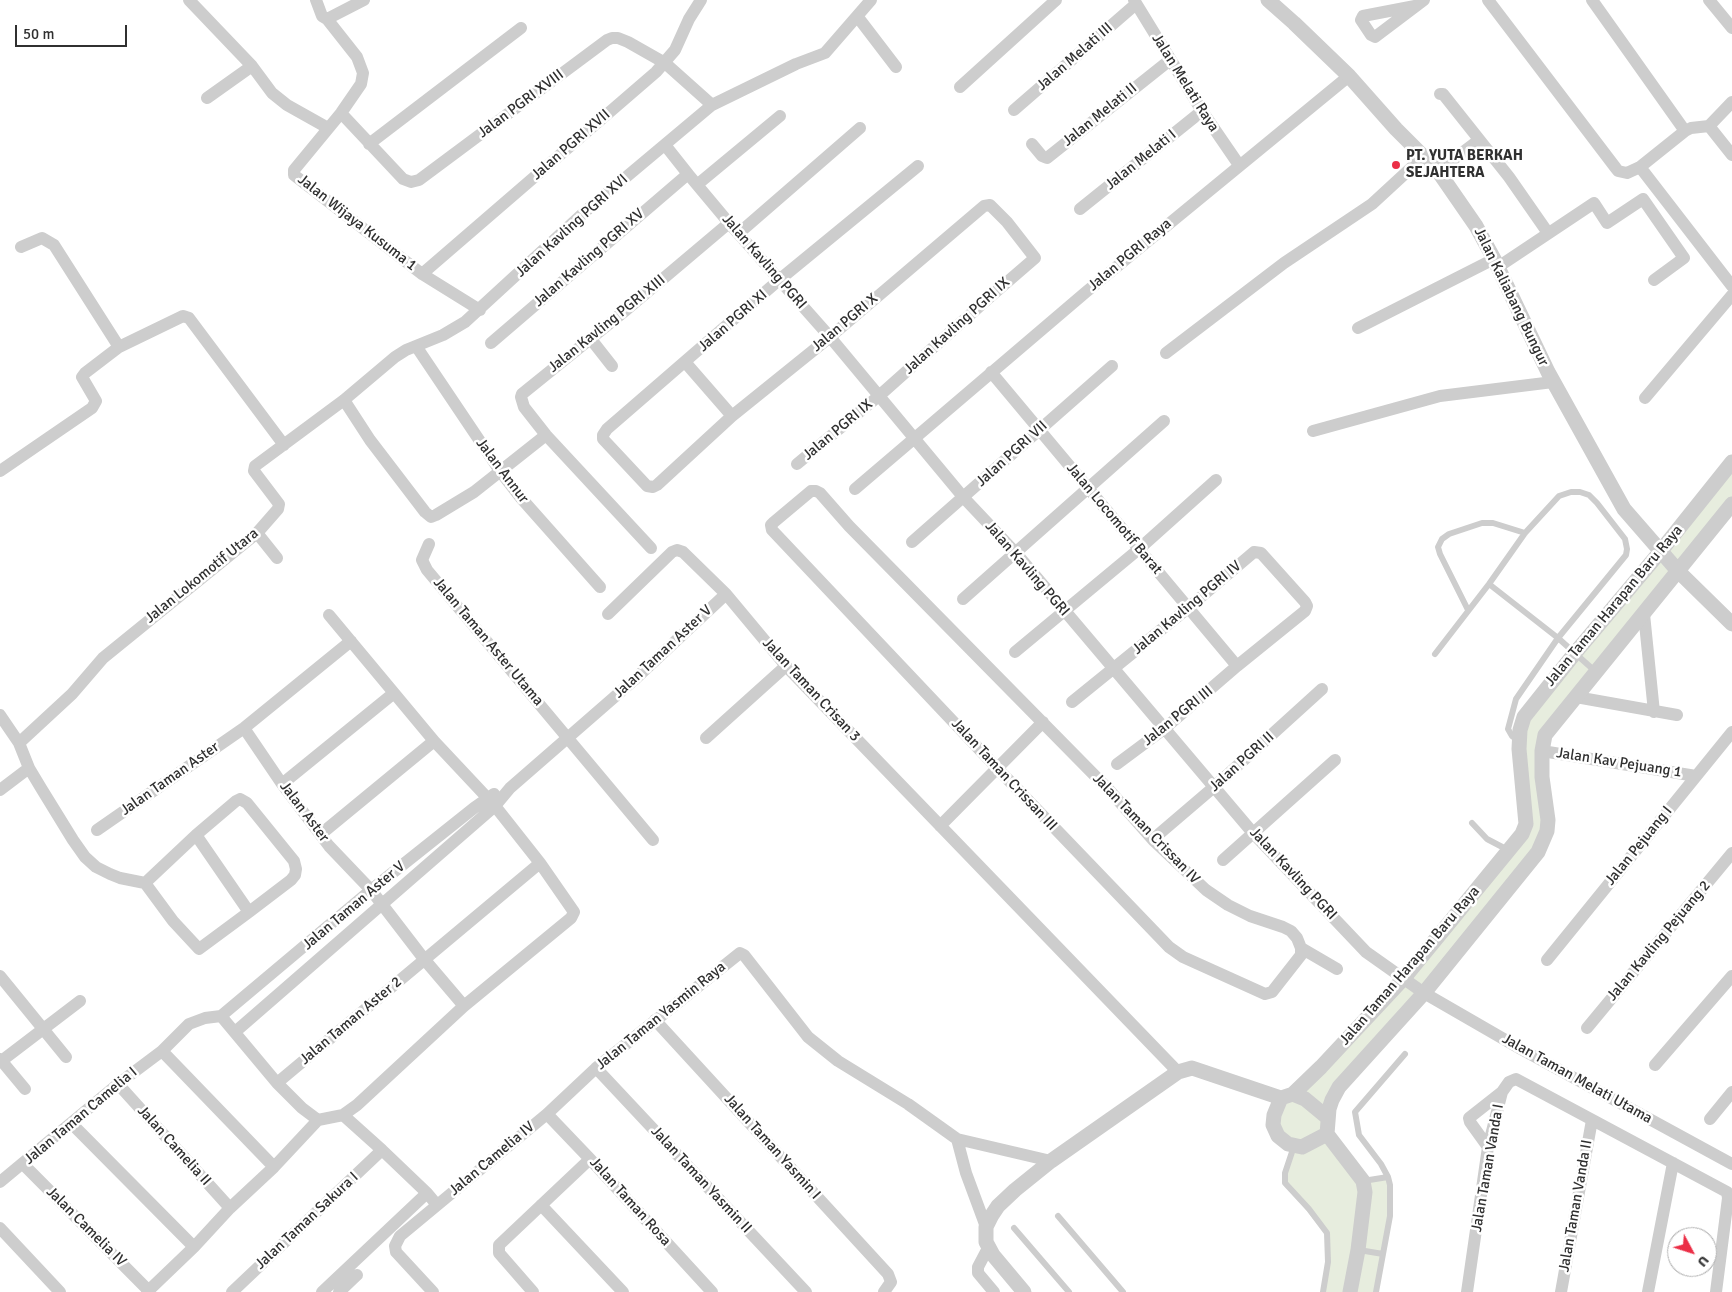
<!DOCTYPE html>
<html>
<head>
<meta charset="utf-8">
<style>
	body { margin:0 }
	#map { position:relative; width:1732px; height:1292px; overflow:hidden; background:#fff; font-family:Signika,sans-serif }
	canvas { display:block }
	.north { position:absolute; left:1667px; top:1227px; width:50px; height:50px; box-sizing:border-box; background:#fff; border:1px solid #acacac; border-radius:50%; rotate:130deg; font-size:14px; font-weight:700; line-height:20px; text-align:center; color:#303030 }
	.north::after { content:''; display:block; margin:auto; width:18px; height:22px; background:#eb2e46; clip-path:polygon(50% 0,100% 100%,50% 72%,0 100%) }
	.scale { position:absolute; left:15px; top:25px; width:112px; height:22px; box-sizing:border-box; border:2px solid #303030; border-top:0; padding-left:6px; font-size:15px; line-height:18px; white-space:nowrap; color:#303030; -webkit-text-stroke:4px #fff; paint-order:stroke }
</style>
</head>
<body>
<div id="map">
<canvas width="1732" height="1292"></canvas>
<div class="north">U</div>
<div class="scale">50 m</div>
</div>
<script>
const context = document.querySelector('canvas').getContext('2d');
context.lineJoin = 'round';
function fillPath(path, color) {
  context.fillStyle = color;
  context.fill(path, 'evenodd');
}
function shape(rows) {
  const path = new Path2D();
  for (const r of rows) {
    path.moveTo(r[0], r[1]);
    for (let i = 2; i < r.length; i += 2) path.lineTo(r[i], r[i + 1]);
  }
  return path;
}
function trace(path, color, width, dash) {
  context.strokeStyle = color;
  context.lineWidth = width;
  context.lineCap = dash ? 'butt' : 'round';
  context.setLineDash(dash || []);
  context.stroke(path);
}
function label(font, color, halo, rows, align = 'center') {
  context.font = font + ' Signika,sans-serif';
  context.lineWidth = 5;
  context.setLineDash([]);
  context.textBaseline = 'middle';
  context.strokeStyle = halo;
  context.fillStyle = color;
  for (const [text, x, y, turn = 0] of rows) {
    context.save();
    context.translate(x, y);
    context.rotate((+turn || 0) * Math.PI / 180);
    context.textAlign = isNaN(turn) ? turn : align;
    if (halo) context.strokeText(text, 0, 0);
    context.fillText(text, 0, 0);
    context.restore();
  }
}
fillPath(shape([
	[1732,462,1732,505,1545,735,1547,831,1339,1087,1327,1134,1363,1181,1388,1177,1391,1192,1376,1292,1323,1292,1328,1238,1285,1183,1294,1147,1288,1144,1274,1115,1522,834,1520,730]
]), '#e7edde');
trace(shape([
	[1489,584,1558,638,1596,672],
	[1468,610,1440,554,1438,547,1442,539,1449,534,1482,523,1493,523,1525,533],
	[1435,654,1489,584,1525,533,1559,496,1571,492,1580,492,1589,495,1597,503,1625,539,1627,549,1626,555,1558,638,1516,699,1508,729,1512,736,1519,741],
	[1472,823,1487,839,1508,850],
	[1294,1146,1285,1173,1285,1183,1309,1209,1327,1233,1328,1262,1323,1292],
	[1363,1181,1388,1177],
	[1058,1216,1123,1292],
	[1014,1228,1069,1292],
	[1359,1250,1383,1254],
	[1376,1292,1390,1216,1390,1185,1388,1177,1381,1164,1359,1135,1355,1112,1405,1054]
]), '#cdcdcd', 6);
trace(shape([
	[189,0,252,66,272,93,287,105,328,128],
	[316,0,322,16,327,19,357,57,363,73,361,84,341,113,294,170,294,175,422,274,480,310],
	[1134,0,1202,111,1239,165],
	[1488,0,1615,167,1618,171,1627,173,1640,167,1732,286],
	[1592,0,1685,131],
	[1709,0,1732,28],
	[1415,6,1363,16,1361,20,1371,35,1375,37,1424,0],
	[857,16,896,67],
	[327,19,364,0],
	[960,87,1056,0],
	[1440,94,1443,94,1509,177,1548,233],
	[207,98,252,66],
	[1014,110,1136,4],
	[341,113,403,179,411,182,419,180,607,40,612,38,618,38,628,42,665,63,712,105],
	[1709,126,1732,155],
	[369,144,521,28],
	[1032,144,1042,156,1047,158,1170,60],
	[665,145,688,174,729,223,830,337,964,498,1015,552,1253,833,1366,952,1424,993,1521,1049,1732,1164],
	[1640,167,1685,131,1691,128,1709,126,1732,102],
	[1438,171,1479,140],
	[698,184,780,116],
	[1080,209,1202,111],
	[739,233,860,128],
	[21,247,42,238,54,245,119,347],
	[1498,267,1594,203,1607,223,1643,199,1684,258,1654,280],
	[422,274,656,72,675,50,689,19,701,0],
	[1358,328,1494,259],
	[590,338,612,366],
	[491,343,688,174],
	[416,346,500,471,521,498,600,587],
	[1166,353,1284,263,1372,204,1423,157],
	[685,362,732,416],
	[991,372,1237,666],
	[1645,398,1732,295],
	[344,400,370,440,425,512,431,517,436,515,474,492,546,435],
	[1313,431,1440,396,1553,382],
	[797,464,880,395,991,296,1035,258,1007,222,990,205,984,206,830,337,732,416,657,485,653,487,647,486,603,439,603,435,607,429,779,280,918,166],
	[0,471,92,408,96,401,82,377,85,373,119,347,183,316,189,318,284,445],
	[855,489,1086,292,1349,76],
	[811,491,816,491,820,493,849,526,1110,791,1154,841,1206,890,1228,905,1250,916,1283,927,1291,931,1297,938,1301,948,1301,955,1272,992,1265,994,1183,957,1169,947,997,768,772,530,771,525,774,522,811,491],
	[257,533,277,558],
	[912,542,1112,366],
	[429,544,422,560,427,570,653,840],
	[651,548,546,435,524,407,521,397,522,394,626,310,729,223],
	[963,599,1164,421],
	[608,614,672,552,677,550,683,552,726,594,786,666,1178,1072],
	[1644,614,1654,712],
	[329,615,434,741,495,806,540,863,574,912,571,918,464,1006,357,1105,343,1115],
	[1015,652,1139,549,1216,480],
	[1576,697,1677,715],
	[1072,702,1188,608,1254,552,1261,553,1305,602,1307,606,1305,611,1237,666,1164,729,1117,764],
	[0,715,19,743,29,768,41,788,73,840,85,857,96,867,110,874,120,878,145,883],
	[244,728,282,784,329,846,371,890,424,959,464,1006],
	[706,738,786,666],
	[19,743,72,694,103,658,257,533,278,509,279,504,254,471,255,466,344,400,395,357,406,350,443,335,465,322,588,209,712,105,796,64,825,53,871,0],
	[1542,751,1696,776],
	[282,784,394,693],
	[0,790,29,768],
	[240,799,247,803,294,861,296,869,295,875,291,880,249,912,199,949,173,921,145,883,196,835,236,801,240,799],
	[940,826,1043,722],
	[97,830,244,728,351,641],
	[321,834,434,741],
	[1159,834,1214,787,1322,689],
	[196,835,249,912],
	[1223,860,1335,760],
	[1301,948,1337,969],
	[1547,960,1732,732],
	[0,976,66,1057],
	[221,1016,371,890,474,808,494,794],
	[221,1016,277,1083,302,1108,318,1120],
	[655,1020,888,1274,891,1282,884,1292],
	[1587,1028,1732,853],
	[235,1032,495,806,510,788,634,680,726,594],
	[162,1051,274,1167],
	[0,1059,25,1089],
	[0,1062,80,1001],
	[1655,1065,1732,976],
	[596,1068,806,1292],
	[277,1083,540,863],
	[118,1084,230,1208],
	[547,1114,590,1159,712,1292],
	[1710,1119,1732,1092],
	[318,1120,343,1115,382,1150,427,1193,437,1205],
	[71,1123,194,1247],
	[957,1139,966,1173,986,1227],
	[1488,1147,1470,1122,1469,1118,1502,1092],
	[23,1164,149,1291],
	[0,1182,118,1084,162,1051,189,1024,205,1018,221,1016],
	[541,1205,623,1292],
	[0,1228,60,1292],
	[988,1248,978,1267,978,1273,994,1292],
	[147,1292,194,1247,230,1208,274,1167,318,1120],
	[232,1292,382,1150],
	[322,1292,427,1193],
	[339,1292,357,1275],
	[433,1292,396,1252,395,1246,400,1236,547,1114,596,1068,740,953,744,955,808,1037,838,1061,908,1104,957,1139,1051,1161],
	[533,1292,499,1253,499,1245,590,1159],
	[1467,1292,1488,1147,1502,1092,1509,1082,1516,1079,1727,1192,1728,1198,1716,1292],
	[1561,1292,1592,1120],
	[1648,1292,1673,1163]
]), '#cdcdcd', 12);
trace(shape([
	[1268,0,1294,23,1349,76,1396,129,1438,171,1476,226,1494,259,1548,372,1624,509,1678,571,1732,624],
	[1293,1094,1305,1099,1328,1118],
	[1281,1098,1274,1115,1273,1125,1278,1136,1288,1144,1302,1147,1327,1134],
	[1024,1292,993,1255,986,1242,986,1227,992,1215,998,1206,1015,1190,1051,1161,1178,1072,1192,1068,1281,1098,1293,1094,1321,1067,1404,978,1522,834,1526,824,1519,749,1520,730,1524,717,1575,653,1660,552,1732,462],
	[1350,1292,1358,1250,1365,1192,1363,1181,1327,1134,1329,1109,1332,1100,1339,1087,1424,993,1538,852,1547,831,1548,820,1542,777,1542,751,1545,735,1732,504]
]), '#cdcdcd', 15);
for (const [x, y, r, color] of [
	[1396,165,5,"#eb2e46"]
]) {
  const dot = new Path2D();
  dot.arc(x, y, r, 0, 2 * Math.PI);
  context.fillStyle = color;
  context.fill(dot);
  trace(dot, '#fff', 2);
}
label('15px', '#303030', '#fff', [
	["Jalan Melati III",1075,57,-41],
	["Jalan Melati Raya",1185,83,58],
	["Jalan PGRI XVIII",521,104,-37],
	["Jalan Melati II",1100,115,-39],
	["Jalan PGRI XVII",571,145,-41],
	["Jalan Melati I",1141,160,-39],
	["Jalan Wijaya Kusuma 1",357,223,38],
	["Jalan Kavling PGRI XVI",572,226,-42],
	["Jalan PGRI Raya",1130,255,-40],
	["Jalan Kavling PGRI XV",589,258,-41],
	["Jalan Kavling PGRI",764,262,49],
	["Jalan Kaliabang Bungur",1511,297,64],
	["Jalan PGRI XI",733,321,-41],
	["Jalan PGRI X",845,323,-40],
	["Jalan Kavling PGRI XIII",607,324,-39],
	["Jalan Kavling PGRI IX",957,326,-42],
	["Jalan PGRI IX",838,430,-40],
	["Jalan PGRI VII",1012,454,-42],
	["Jalan Annur",502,471,53],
	["Jalan Locomotif Barat",1114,519,50],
	["Jalan Kavling PGRI",1027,569,49],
	["Jalan Lokomotif Utara",202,576,-39],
	["Jalan Taman Harapan Baru Raya",1614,606,-50],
	["Jalan Kavling PGRI IV",1187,608,-40],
	["Jalan Taman Aster Utama",488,642,50],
	["Jalan Taman Aster V",663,652,-43],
	["Jalan Taman Crisan 3",811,690,47],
	["Jalan PGRI III",1178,716,-39],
	["Jalan PGRI II",1242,762,-42],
	["Jalan Kav Pejuang 1",1619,763,9],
	["Jalan Taman Crissan III",1004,775,47],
	["Jalan Taman Aster",170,779,-35],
	["Jalan Aster",304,812,53],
	["Jalan Taman Crissan IV",1146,829,46],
	["Jalan Pejuang I",1639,846,-51],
	["Jalan Kavling PGRI",1293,874,47],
	["Jalan Taman Aster V",354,906,-40],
	["Jalan Kavling Pejuang 2",1659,941,-50],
	["Jalan Taman Harapan Baru Raya",1410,966,-49],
	["Jalan Taman Yasmin Raya",661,1016,-39],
	["Jalan Taman Aster 2",351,1021,-40],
	["Jalan Taman Melati Utama",1577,1079,29],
	["Jalan Taman Camelia I",81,1116,-40],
	["Jalan Camelia II",174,1146,48],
	["Jalan Taman Yasmin I",772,1147,48],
	["Jalan Camelia IV",492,1159,-40],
	["Jalan Taman Vanda I",1488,1168,-80],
	["Jalan Taman Yasmin II",701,1180,47],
	["Jalan Taman Rosa",630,1202,48],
	["Jalan Taman Vanda II",1576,1206,-80],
	["Jalan Taman Sakura I",307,1221,-43],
	["Jalan Camelia IV",86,1227,45]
]);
label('bold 15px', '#303030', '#fff', [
	["PT. YUTA BERKAH",1406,156],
	["SEJAHTERA",1406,173]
], 'left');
</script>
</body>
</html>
